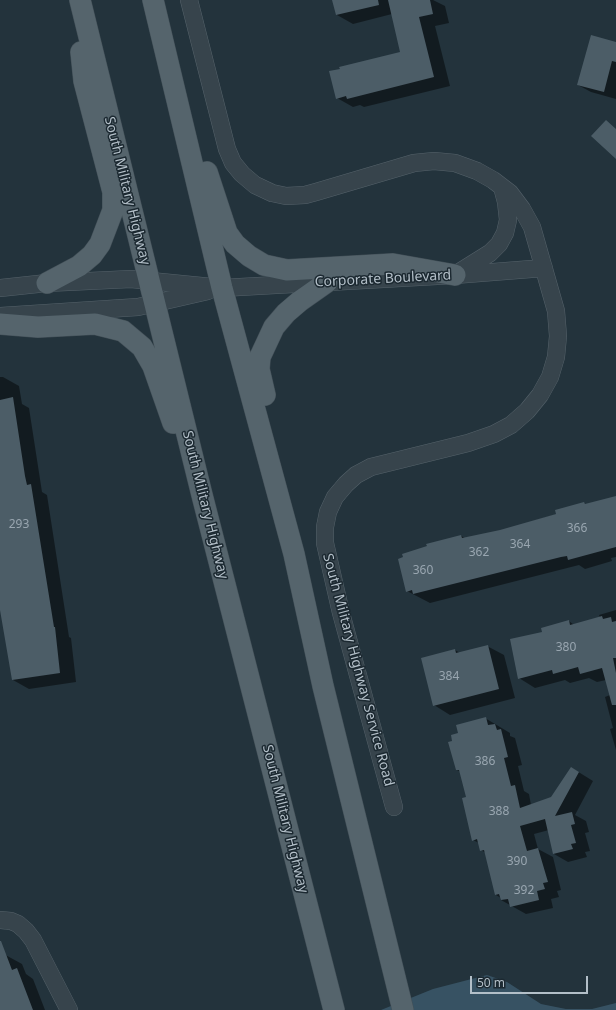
<!DOCTYPE html>
<html>
<head>
<meta charset="utf-8">
<style>
	body { margin:0 }
	#map { position:relative; width:616px; height:1010px; overflow:hidden; background:#23333c; font-family:"Noto Sans",sans-serif }
	canvas { display:block }
	.scale { position:absolute; left:470px; top:976px; width:118px; height:18px; box-sizing:border-box; border:2px solid #b3bfc8; border-top:0; padding-left:5px; font-size:12px; line-height:14px; white-space:nowrap; color:#b3bfc8; -webkit-text-stroke:3px #1c2931; paint-order:stroke }
</style>
</head>
<body>
<div id="map">
<canvas width="616" height="1010"></canvas>
<div class="scale">50 m</div>
</div>
<script>
const context = document.querySelector('canvas').getContext('2d');
context.lineJoin = 'round';
function fillPath(path, color) {
  context.fillStyle = color;
  context.fill(path, 'evenodd');
}
function shape(rows) {
  const path = new Path2D();
  for (const r of rows) {
    path.moveTo(r[0], r[1]);
    for (let i = 2; i < r.length; i += 2) path.lineTo(r[i], r[i + 1]);
  }
  return path;
}
function trace(path, color, width, dash) {
  context.strokeStyle = color;
  context.lineWidth = width;
  context.lineCap = dash ? 'butt' : 'round';
  context.setLineDash(dash || []);
  context.stroke(path);
}
function label(font, color, halo, rows, align = 'center') {
  context.font = font + ' "Noto Sans",sans-serif';
  context.lineWidth = 3;
  context.setLineDash([]);
  context.textBaseline = 'middle';
  context.strokeStyle = halo;
  context.fillStyle = color;
  for (const [text, x, y, turn = 0] of rows) {
    context.save();
    context.translate(x, y);
    context.rotate((+turn || 0) * Math.PI / 180);
    context.textAlign = isNaN(turn) ? turn : align;
    if (halo) context.strokeText(text, 0, 0);
    context.fillText(text, 0, 0);
    context.restore();
  }
}
fillPath(shape([
	[487,975,507,982,541,1004,566,1009,592,1009,616,1003,616,1010,381,1010,433,989]
]), '#375263');
fillPath(shape([
	[333,0,433,0,445,6,449,23,435,26,450,86,364,107,360,105,353,107,337,98,402,52,392,14,353,24,337,15],
	[616,43,616,99,591,92,578,85],
	[0,377,3,377,19,386,22,404,29,408,42,492,47,495,69,637,71,638,76,682,29,689,13,680,0,604],
	[616,498,616,557,611,558,612,561,585,569,579,565,430,603,407,591,428,547,428,545,461,536,465,538,500,531,557,514,584,503,587,505],
	[616,610,616,750,610,729,613,728,605,697,610,695,606,680,597,682,589,678,570,683,565,680,535,688,519,678,543,632,569,621,574,625,600,618,599,615],
	[487,646,504,655,515,698,450,715,434,705,455,650,460,653],
	[485,718,510,733,510,736,515,738,522,765,518,766,524,791,529,794,531,805,552,798,572,768,593,781,575,815,586,821,589,832,585,833,590,851,585,852,587,857,568,862,554,854,549,830,534,834,538,849,553,857,561,890,557,891,559,897,551,899,553,908,526,914,501,900,501,898,496,895,486,853,481,850,479,843,473,840,467,798,461,772,457,770,454,741,459,734],
	[0,952,22,964,26,974,33,979,45,1010,0,1010]
]), '#0007');
fillPath(shape([
	[332,0,378,0,379,5,336,15],
	[388,0,430,0,433,14,419,17,434,77,347,99,346,96,336,99,329,71,340,69,339,67,400,52],
	[591,35,616,42,616,62,612,61,604,92,577,85],
	[606,120,616,129,616,159,591,136],
	[13,397,25,476,27,485,31,484,54,627,55,627,60,673,12,680,0,610,0,400],
	[616,496,616,547,568,560,567,556,561,557,413,594,412,590,406,592,398,559,403,557,402,554,427,546,426,544,461,535,462,538,500,530,556,514,555,510,584,502,585,504],
	[602,616,603,619,611,617,612,622,616,621,616,658,613,658,616,673,616,705,612,705,602,668,580,674,578,667,553,674,552,670,518,679,510,639,542,632,541,628,569,620,570,625],
	[488,645,499,689,433,706,421,658,455,649,456,653],
	[486,717,488,725,495,724,497,730,501,729,508,757,504,758,511,786,515,785,520,808,551,797,571,767,579,772,555,816,572,812,575,824,571,825,576,843,571,844,573,849,553,854,545,819,520,826,527,851,538,848,548,882,543,883,545,889,537,891,539,900,510,907,508,899,501,900,499,894,495,895,484,850,480,851,477,839,472,841,462,798,466,797,459,770,456,770,448,742,452,741,451,735,458,733,456,725],
	[0,941,1,941,12,970,17,968,33,1010,0,1010]
]), '#4c5d67');
const minor = shape([
	[189,0,227,149,233,163,242,174,255,185,272,193,286,196,305,195,316,192,414,163,434,161,455,163,477,171,493,180,510,193,522,209,532,227,556,311,558,336,556,357,550,377,540,395,527,411,511,425,494,434,468,443,371,467,356,475,346,484,335,497,328,512,325,527,325,543,341,613,394,807],
	[458,273,490,253,499,244,505,233,508,220,506,202,502,187],
	[0,288,47,283,131,279,222,288,455,275,544,268],
	[0,316,138,307,208,291],
	[0,920,11,921,18,924,26,931,33,940,69,1010]
]);
const major = shape([
	[80,0,202,495,334,1010],
	[153,0,222,288,294,554,323,686,403,1010],
	[207,172,227,233,235,244,249,256,264,265,287,270,393,264,455,275],
	[47,283,79,266,92,255,100,244,113,210,113,192,84,81,81,52],
	[0,324,38,327,95,324,123,331,142,347,153,366,173,423],
	[265,395,259,369,260,357,274,327,286,313,300,301,327,282]
]);
trace(minor, '#55626a', 18);
trace(major, '#435058', 22);
trace(minor, '#37444c', 17);
trace(major, '#55646c', 21);
label('12px', '#99a6b0', null, [
	["293",19,525],
	["366",577,529],
	["364",520,545],
	["362",479,553],
	["360",423,571],
	["380",566,648],
	["384",449,677],
	["386",485,762],
	["388",499,812],
	["390",517,862],
	["392",524,891]
]);
label('14px', '#b3bfc8', '#1c2931', [
	["South Military Highway",127,191,76],
	["Corporate Boulevard",383,279,-3],
	["South Military Highway",205,505,76],
	["South Military Highway Service Road",358,670,75],
	["South Military Highway",285,819,76]
]);
</script>
</body>
</html>
